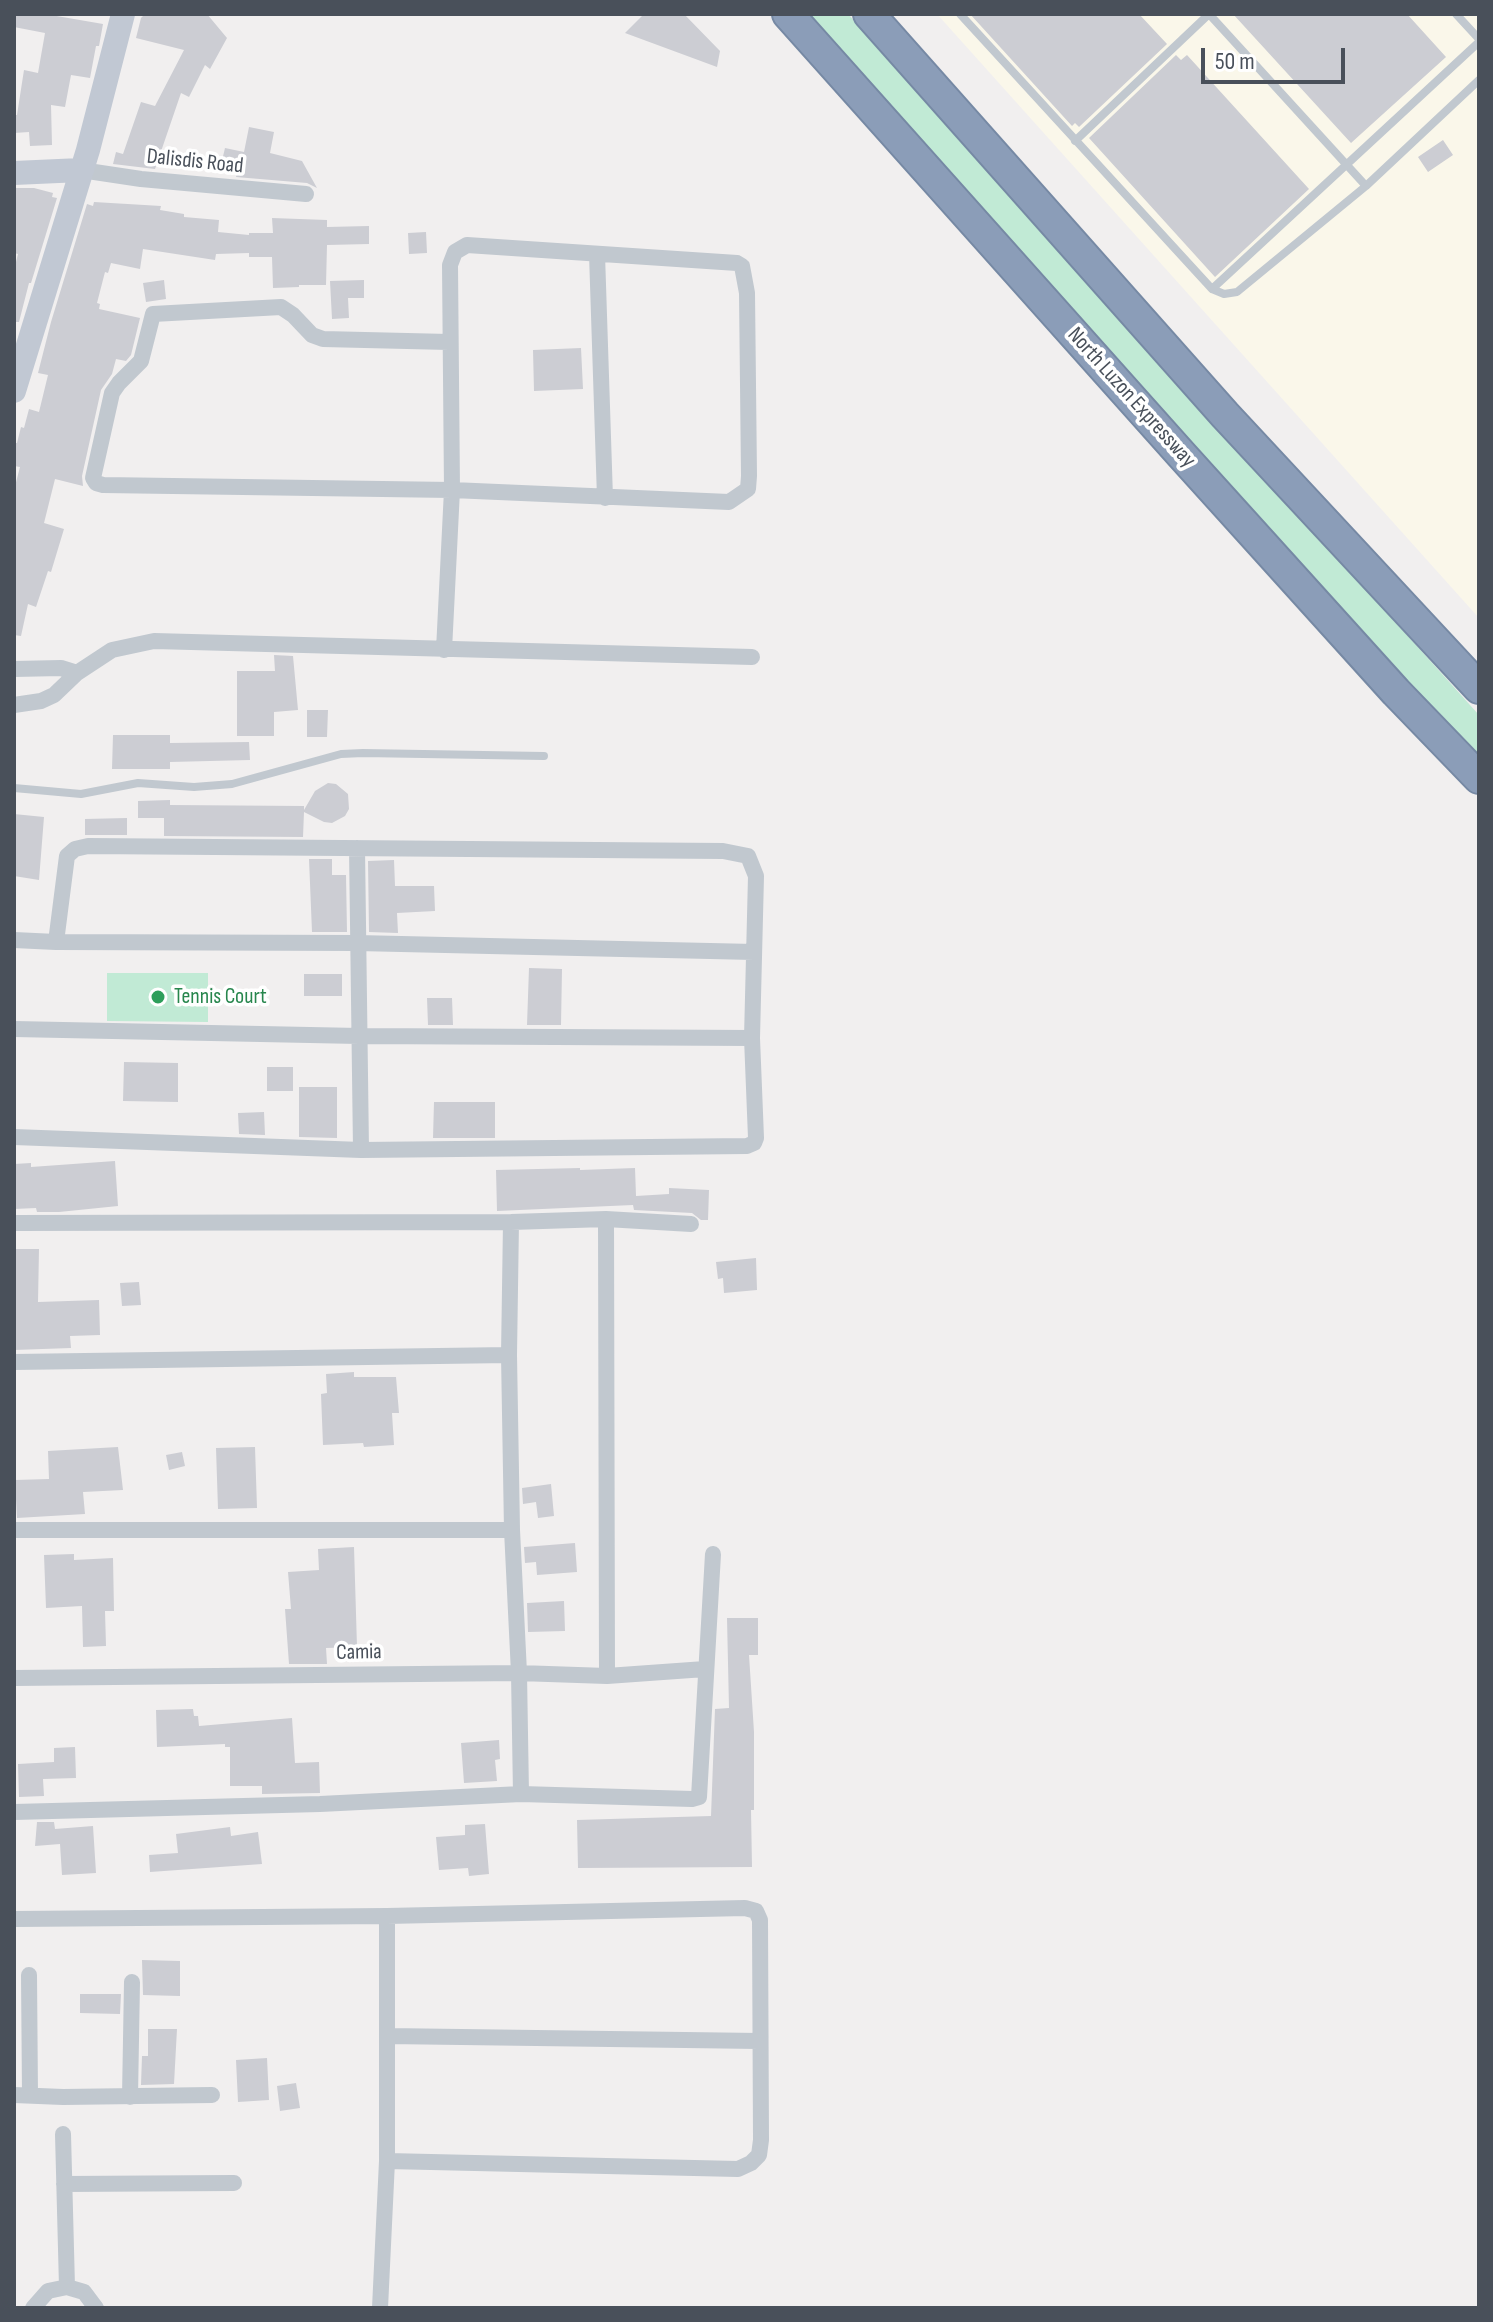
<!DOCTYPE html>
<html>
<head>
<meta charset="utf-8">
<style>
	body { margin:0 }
	#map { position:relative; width:1493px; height:2322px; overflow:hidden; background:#f1efef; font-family:"Sofia Sans Condensed",sans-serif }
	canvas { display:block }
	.frame { position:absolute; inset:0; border:16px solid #49505a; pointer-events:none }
	.scale { position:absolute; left:1201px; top:48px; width:144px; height:36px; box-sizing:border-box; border:4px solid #49505a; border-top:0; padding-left:10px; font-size:24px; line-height:28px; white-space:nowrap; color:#49505a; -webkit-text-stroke:6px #fff; paint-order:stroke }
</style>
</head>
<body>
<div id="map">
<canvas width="1493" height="2322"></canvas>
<div class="frame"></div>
<div class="scale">50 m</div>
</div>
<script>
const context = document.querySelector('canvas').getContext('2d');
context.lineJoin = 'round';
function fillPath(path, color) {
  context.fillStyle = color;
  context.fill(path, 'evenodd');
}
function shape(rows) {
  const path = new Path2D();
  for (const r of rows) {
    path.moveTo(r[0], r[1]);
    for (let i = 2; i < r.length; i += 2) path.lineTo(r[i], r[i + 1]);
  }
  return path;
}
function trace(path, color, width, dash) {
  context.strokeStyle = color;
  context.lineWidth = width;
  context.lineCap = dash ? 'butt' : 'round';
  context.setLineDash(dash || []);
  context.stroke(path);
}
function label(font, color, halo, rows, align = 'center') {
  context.font = font + ' "Sofia Sans Condensed",sans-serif';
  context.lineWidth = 7;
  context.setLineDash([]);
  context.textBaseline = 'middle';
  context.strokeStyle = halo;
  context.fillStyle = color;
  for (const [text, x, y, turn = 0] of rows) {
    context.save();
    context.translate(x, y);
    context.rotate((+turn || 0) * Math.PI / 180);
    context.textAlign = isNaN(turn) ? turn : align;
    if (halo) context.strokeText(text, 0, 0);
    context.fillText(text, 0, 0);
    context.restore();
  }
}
fillPath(shape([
	[937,14,1479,14,1479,618]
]), '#faf7ea');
fillPath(shape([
	[798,14,848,14,1479,715,1479,764],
	[107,973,208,973,208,1022,107,1021]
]), '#c1ead5');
fillPath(shape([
	[14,14,45,14,103,24,99,46,96,46,90,78,71,75,65,107,51,105,52,145,30,146,29,132,14,133,14,115,17,115,24,70,38,73,45,33,14,27],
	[145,14,207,14,227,38,210,69,205,65,189,97,181,93,155,169,113,164,116,152,123,154,141,102,155,106,184,50,136,38,141,18],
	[644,14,684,14,720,51,717,67,625,33],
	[970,14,1139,14,1167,44,1079,127,1075,123,1072,126],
	[1233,14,1407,14,1446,57,1351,143],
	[1176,55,1181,60,1187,55,1309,189,1215,277,1089,138],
	[249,127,274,132,270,153,302,161,317,188,307,183,236,177,237,172,220,169,225,148,244,152],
	[1443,140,1453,155,1428,172,1418,157],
	[16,188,34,188,53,193,52,197,57,198,31,283,29,283,19,322,14,322,14,270,18,254,14,253],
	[94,202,161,206,160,210,184,214,184,217,219,220,218,232,249,235,249,233,273,233,272,218,327,220,327,227,369,226,369,244,327,245,326,285,299,285,299,287,273,288,272,257,249,257,249,253,216,254,215,260,143,249,140,269,111,263,108,273,105,272,97,303,100,304,99,309,140,318,131,355,126,361,116,359,112,374,101,390,82,476,83,486,55,479,44,523,64,529,51,572,48,571,36,607,28,604,21,636,14,635,14,490,20,467,14,466,14,443,17,443,21,427,24,428,29,409,39,412,48,375,38,373,51,322,87,204,93,206],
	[426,232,427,253,409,254,408,233],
	[164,280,166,299,146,302,143,283],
	[364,280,364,298,348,298,349,318,332,319,330,281],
	[581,348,583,389,534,391,533,350],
	[274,655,293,656,298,710,274,712,274,736,237,736,237,671,275,671],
	[307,710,328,710,327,737,307,737],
	[113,735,170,735,170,743,249,742,250,760,170,762,170,769,112,769],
	[328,783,336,784,348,794,349,809,345,816,332,823,324,822,304,812,303,837,164,836,164,818,138,818,138,801,170,800,170,805,304,806,304,810,315,791],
	[14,814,44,817,39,880,14,876],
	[127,818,127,835,85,835,85,819],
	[309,859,332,859,332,875,346,875,347,932,312,932],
	[394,860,395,886,434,886,435,911,397,913,398,933,369,932,368,861],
	[529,968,562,969,561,1025,527,1025],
	[304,974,342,974,342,996,304,996],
	[427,998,452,998,453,1025,428,1025],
	[124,1062,178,1063,178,1102,123,1101],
	[267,1067,293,1067,293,1091,267,1091],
	[299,1087,337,1087,337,1138,299,1137],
	[434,1102,495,1102,495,1138,433,1138],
	[264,1112,265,1135,239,1134,238,1113],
	[115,1161,118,1206,59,1212,37,1212,36,1208,14,1209,14,1164,31,1163,31,1167],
	[580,1168,580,1170,635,1168,636,1196,669,1194,669,1188,709,1190,708,1220,701,1220,692,1213,634,1210,633,1205,497,1211,496,1170],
	[14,1249,39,1249,38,1302,99,1300,100,1335,70,1336,71,1348,14,1350],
	[756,1258,757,1290,724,1293,723,1278,718,1279,716,1262],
	[139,1282,141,1305,122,1306,120,1283],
	[354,1372,354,1377,396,1377,399,1413,392,1413,394,1445,364,1447,363,1443,323,1445,321,1394,327,1393,326,1374],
	[118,1447,123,1490,83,1492,85,1514,17,1518,15,1480,49,1479,48,1451],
	[255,1447,257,1508,218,1509,216,1448],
	[182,1452,185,1466,169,1470,166,1455],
	[551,1484,554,1516,538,1518,536,1502,523,1504,522,1488],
	[575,1543,577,1572,537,1575,536,1562,525,1563,524,1547],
	[354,1547,357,1647,326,1648,327,1664,289,1664,285,1609,291,1609,288,1572,319,1570,318,1549],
	[74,1554,74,1560,113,1558,114,1611,105,1611,106,1646,83,1647,82,1606,46,1608,44,1555],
	[564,1601,565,1631,528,1632,527,1603],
	[727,1618,758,1618,758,1655,749,1655,754,1732,754,1810,751,1810,752,1867,578,1868,577,1820,711,1816,715,1709,729,1708],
	[193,1709,194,1716,198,1716,199,1726,292,1718,295,1763,319,1762,320,1793,262,1794,262,1786,230,1786,230,1747,225,1747,225,1744,157,1747,156,1710],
	[499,1740,500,1759,495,1760,497,1781,464,1783,461,1743],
	[75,1747,76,1778,43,1779,44,1796,19,1797,18,1764,54,1762,54,1748],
	[37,1822,54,1822,55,1829,93,1826,96,1873,62,1875,60,1844,35,1846],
	[485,1824,489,1874,469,1876,468,1868,439,1870,436,1837,465,1835,465,1825],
	[230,1827,231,1836,258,1832,262,1864,150,1872,149,1855,178,1853,176,1834],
	[142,1960,180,1961,180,1996,143,1995],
	[80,1994,121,1994,120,2014,80,2013],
	[148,2029,177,2029,174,2084,141,2085,142,2056,148,2056],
	[267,2058,269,2100,238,2102,236,2060],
	[296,2083,300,2108,280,2111,277,2086]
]), '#cccdd3');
const motorway = shape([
	[788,14,1180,453,1396,692,1479,778],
	[869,14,1225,415,1479,688]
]);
trace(motorway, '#7689a4', 34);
trace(shape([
	[960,14,1212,289,1224,294,1237,292,1366,186,1479,80],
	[1209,14,1366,186],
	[1456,14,1479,39],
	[1075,141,1209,14],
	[1212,289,1479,42],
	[14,788,81,794,138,783,194,787,232,784,341,754,363,753,544,756]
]), '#c1c8cf', 8);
trace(shape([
	[81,170,141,179,306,194],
	[597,254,605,498],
	[444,650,452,490,450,265,455,252,467,245,737,263,742,266,747,293,749,476,748,489,729,502,452,490,103,485,96,483,93,478,112,393,119,383,141,361,153,314,281,307,293,315,312,335,323,339,449,342],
	[14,669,61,668,77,673],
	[14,705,41,701,54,695,77,673,112,650,154,641,752,657],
	[357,848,361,1150],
	[14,940,56,942,67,856,75,849,88,846,723,851,748,856,756,876,752,1038,756,1138,754,1143,747,1146,361,1150,14,1137],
	[56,942,357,943,754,952],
	[14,1029,359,1036,752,1038],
	[606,1219,607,1676],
	[511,1222,509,1355,512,1530,519,1673,521,1794],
	[14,1223,511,1222,606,1219,691,1224],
	[14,1362,509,1355],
	[14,1530,512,1530],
	[14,1678,519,1673,607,1676,705,1669],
	[14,1812,320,1804,521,1794,692,1799,699,1797,713,1554],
	[14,1919,387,1916,745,1908,756,1911,760,1920,761,2140,759,2155,751,2163,738,2169,387,2161],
	[29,1975,30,2095],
	[387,2036,759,2041],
	[14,2095,63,2097,212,2095],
	[130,2097,132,1982],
	[63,2134,67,2287],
	[64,2184,234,2183],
	[33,2308,48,2291,67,2287,84,2292,96,2308],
	[380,2308,387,2161,387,1916]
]), '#c1c8cf', 16);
trace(shape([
	[14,173,81,170],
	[14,391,88,150,123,14]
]), '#c1c8d3', 24);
trace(motorway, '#8b9db8', 30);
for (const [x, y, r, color] of [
	[158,997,8,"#2e9e5b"]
]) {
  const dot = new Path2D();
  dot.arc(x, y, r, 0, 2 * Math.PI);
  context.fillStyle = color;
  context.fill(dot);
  trace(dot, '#fff', 3);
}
label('22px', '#49505a', '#fff', [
	["Dalisdis Road",195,162,6],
	["North Luzon Expressway",1131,398,48],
	["Camia",359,1653,-1]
]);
label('22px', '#27864d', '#fff', [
	["Tennis Court",174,997]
], 'left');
</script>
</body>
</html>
